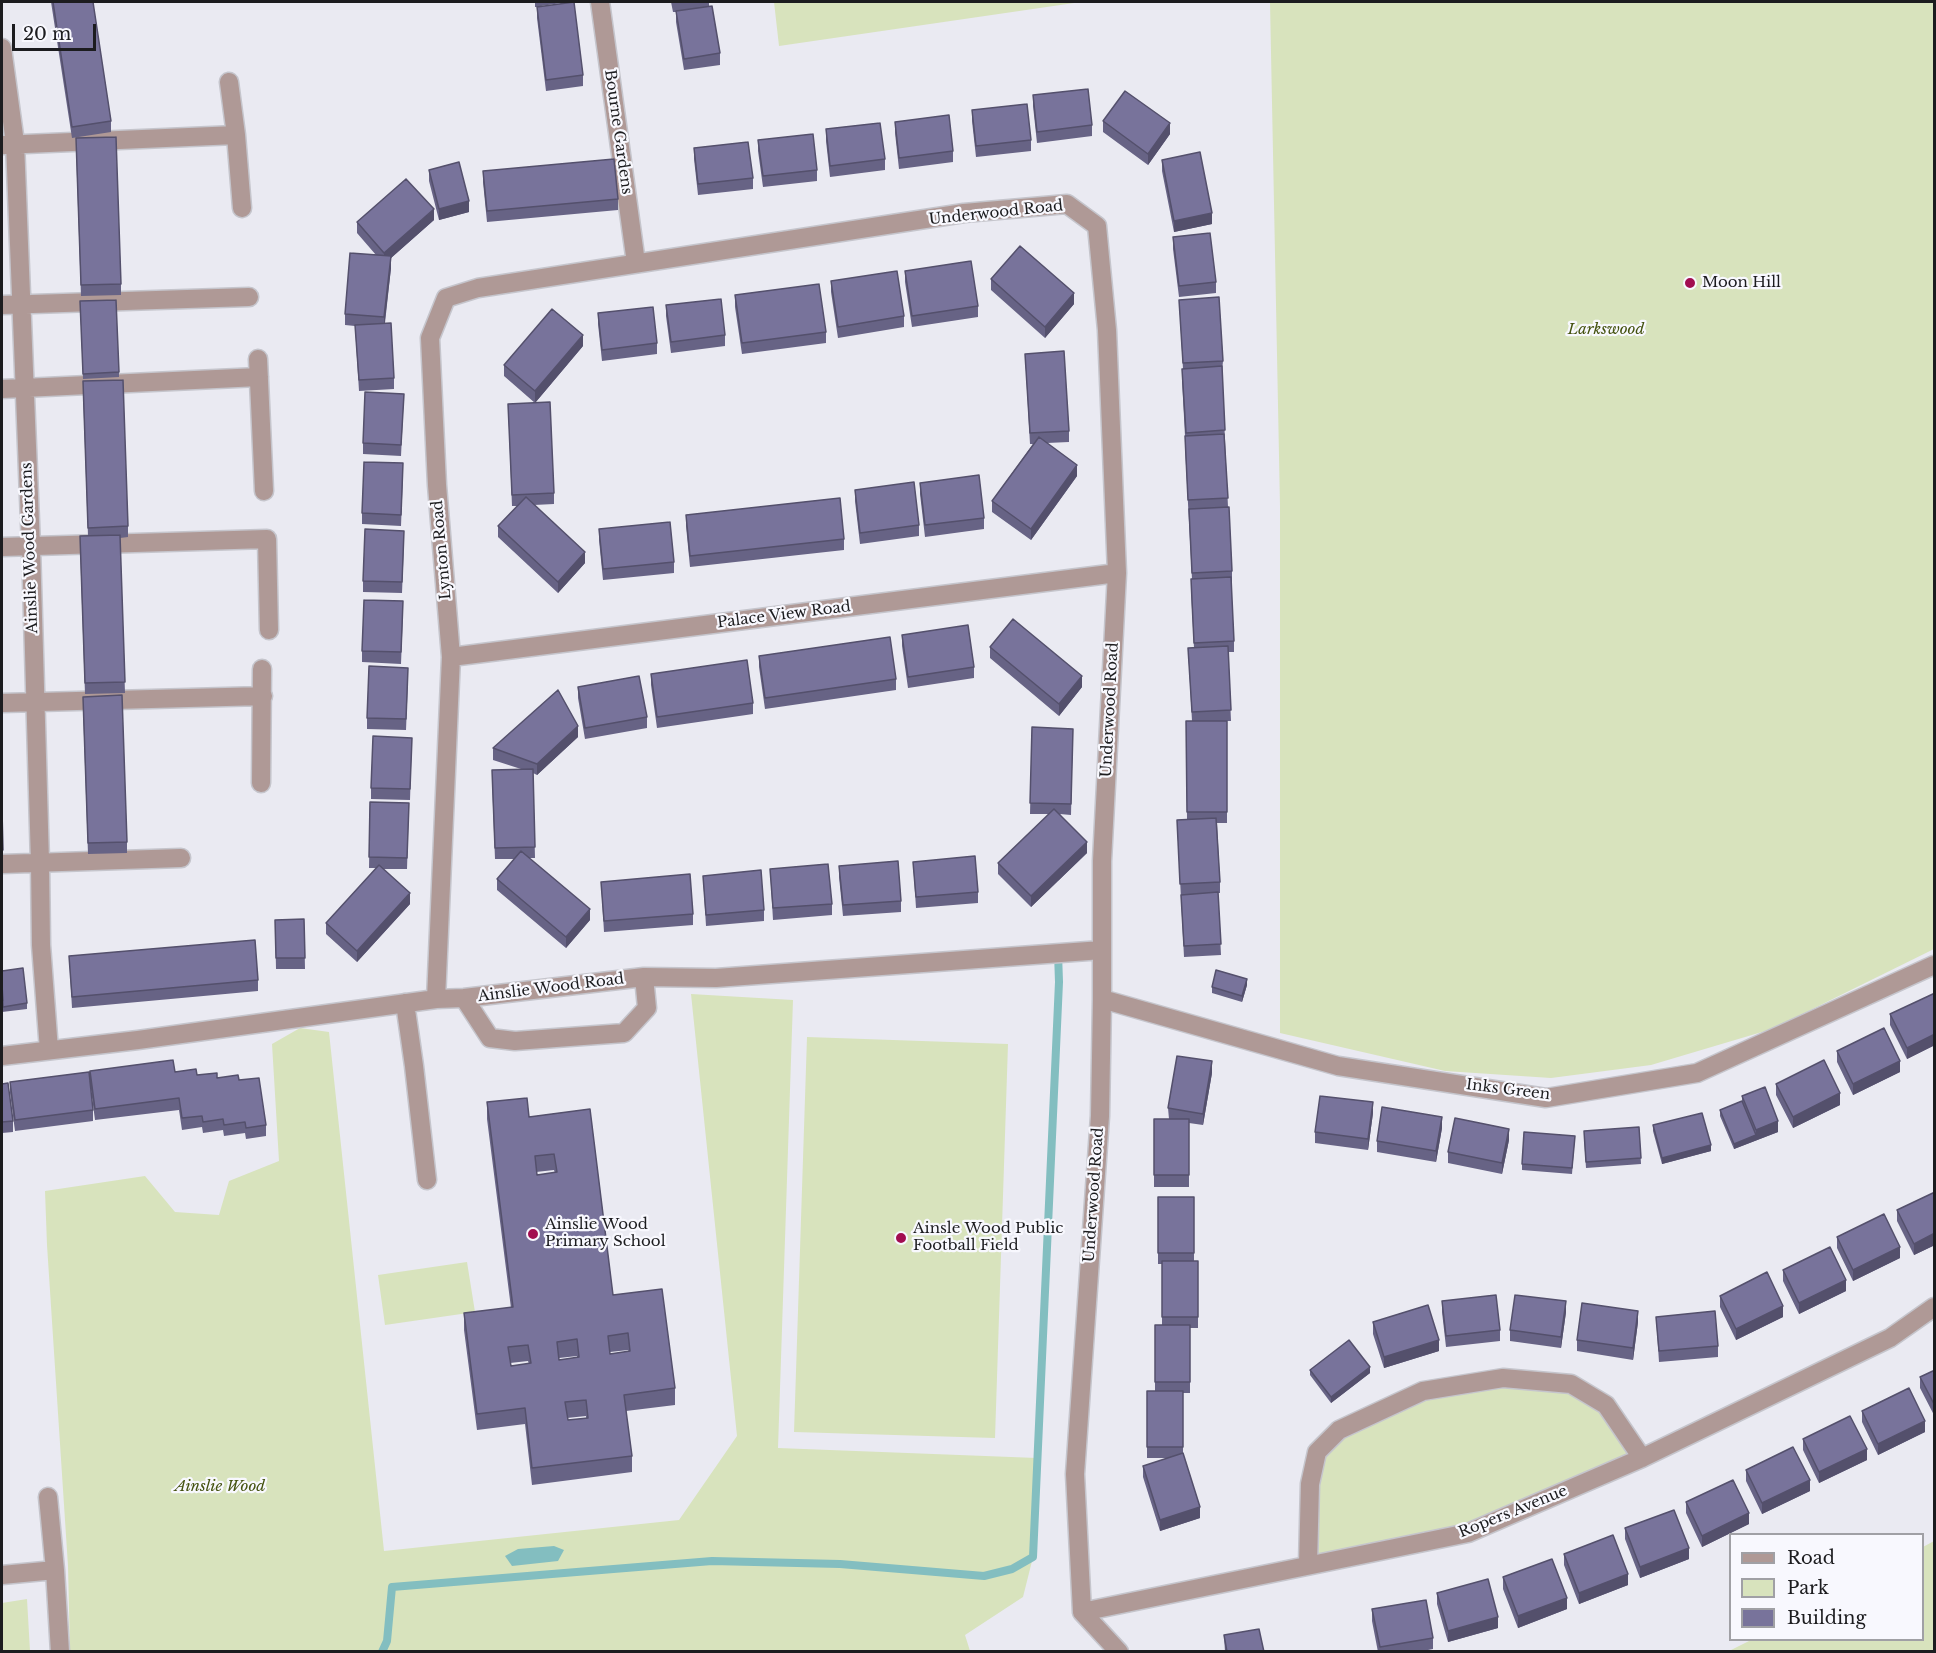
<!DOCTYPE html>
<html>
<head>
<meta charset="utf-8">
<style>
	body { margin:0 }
	#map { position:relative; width:1936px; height:1653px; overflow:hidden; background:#eaeaf2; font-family:"Libre Baskerville",serif }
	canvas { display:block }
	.frame { position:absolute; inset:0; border:3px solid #1c1c1f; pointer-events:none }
	.legend { position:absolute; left:1729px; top:1533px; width:195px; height:108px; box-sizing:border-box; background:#f8f8fe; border:2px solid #a0a0a5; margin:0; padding:8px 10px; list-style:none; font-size:18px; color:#1c1c1f }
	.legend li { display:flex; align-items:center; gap:12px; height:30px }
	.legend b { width:30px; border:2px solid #a0a0a5 }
	.scale { position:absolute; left:12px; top:24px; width:84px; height:27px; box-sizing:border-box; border:3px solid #1c1c1f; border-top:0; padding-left:8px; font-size:18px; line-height:21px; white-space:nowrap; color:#1c1c1f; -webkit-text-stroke:4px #f8f8fe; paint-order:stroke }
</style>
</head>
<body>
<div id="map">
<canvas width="1936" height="1653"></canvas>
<div class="frame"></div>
<ul class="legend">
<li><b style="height:8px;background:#af9996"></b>Road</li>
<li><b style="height:16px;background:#d8e3bd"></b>Park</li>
<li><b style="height:16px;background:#78739b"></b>Building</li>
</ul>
<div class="scale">20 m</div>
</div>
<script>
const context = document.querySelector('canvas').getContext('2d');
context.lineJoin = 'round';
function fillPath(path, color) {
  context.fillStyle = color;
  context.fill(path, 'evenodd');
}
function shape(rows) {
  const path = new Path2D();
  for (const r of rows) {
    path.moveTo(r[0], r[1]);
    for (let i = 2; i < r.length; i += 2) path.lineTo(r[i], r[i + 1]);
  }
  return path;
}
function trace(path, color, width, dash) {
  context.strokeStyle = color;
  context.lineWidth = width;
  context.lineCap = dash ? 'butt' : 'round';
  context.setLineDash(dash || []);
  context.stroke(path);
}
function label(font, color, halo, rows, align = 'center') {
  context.font = font + ' "Libre Baskerville",serif';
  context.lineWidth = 4.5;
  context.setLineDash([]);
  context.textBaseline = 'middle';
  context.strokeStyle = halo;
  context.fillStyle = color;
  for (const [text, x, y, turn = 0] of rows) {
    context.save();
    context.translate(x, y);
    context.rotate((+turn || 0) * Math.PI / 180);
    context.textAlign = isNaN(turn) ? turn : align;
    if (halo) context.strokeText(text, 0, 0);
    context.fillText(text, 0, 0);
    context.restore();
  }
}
fillPath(shape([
	[774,2,1081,2,779,46],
	[1270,2,1934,2,1934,949,1772,1029,1651,1065,1551,1078,1445,1071,1280,1033,1280,506],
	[691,994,793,1000,778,1448,1037,1458,1033,1557,1023,1597,965,1635,970,1651,70,1651,68,1566,47,1245,45,1191,145,1176,175,1212,219,1215,229,1181,279,1161,272,1044,300,1028,329,1032,384,1551,679,1520,737,1436],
	[807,1037,1008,1044,995,1438,794,1432],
	[467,1262,475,1312,385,1325,378,1275],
	[1571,1384,1606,1405,1642,1458,1468,1533,1308,1565,1317,1452,1423,1391],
	[1934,1541,1934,1651,1729,1651,1751,1640,1922,1640,1923,1547],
	[27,1599,30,1651,2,1651,2,1603]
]), '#d8e3bd');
fillPath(shape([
	[554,1546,564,1550,558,1561,512,1566,505,1556,518,1549]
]), '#83bec0');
trace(shape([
	[382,1652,387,1641,392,1587,712,1561,840,1564,984,1576,1012,1569,1033,1557,1059,982,1058,953]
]), '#83bec0', 8);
const minor = shape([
	[600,2,636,263],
	[2,48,15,143,31,547,40,862,41,945,49,1050],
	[229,82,236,135,242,208],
	[2,145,236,135],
	[2,305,249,297],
	[258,359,264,491],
	[2,389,259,377],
	[2,547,267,539,269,630],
	[451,657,1117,573],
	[2,703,263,696],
	[261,783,262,669],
	[2,864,181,858],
	[464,998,490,1038,515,1041,624,1033,647,1008,644,977],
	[436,999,451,657,437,485,430,338,446,298,478,288,964,213,1067,204,1097,226,1107,330,1117,573,1102,861,1102,999,1100,1116,1075,1474,1082,1612,1119,1652],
	[1102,999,1338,1066,1546,1098,1697,1073,1934,965],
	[405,1003,414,1066,427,1180],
	[2,1056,138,1040,436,999,464,998,644,977,716,978,1102,950],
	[48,1497,55,1570,60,1652],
	[1308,1565,1310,1484,1317,1452,1339,1430,1423,1391,1503,1378,1571,1384,1606,1405,1642,1458],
	[2,1575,55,1570],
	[1082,1612,1468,1533,1642,1458,1890,1338,1934,1307]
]);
trace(minor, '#c5c5cc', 21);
trace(minor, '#af9996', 18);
fillPath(shape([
	[51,2,93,2,111,121,111,132,72,138],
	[535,2,568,2,541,6,583,75,583,86,546,91,537,18,537,7,535,7],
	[671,2,709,2,709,6,720,53,720,65,684,70,676,22,676,12,673,12],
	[1033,95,1092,125,1092,136,1037,143,1033,106],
	[972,110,1031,140,1031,151,976,157,972,121],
	[1103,121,1170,134,1148,165,1103,132],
	[895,122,953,151,953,162,899,169,895,133],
	[826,129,885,159,885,170,830,177,826,141],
	[758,140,817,170,817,181,763,187,758,151],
	[694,148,753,178,753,189,698,195,694,159],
	[76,149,121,284,121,295,81,296],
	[1162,160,1212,224,1174,232,1162,171],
	[429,170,469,212,439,220,429,181],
	[483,171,618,199,618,210,487,222,483,182],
	[434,220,391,258,391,268,385,323,394,378,394,389,359,391,355,326,345,325,345,314,376,255,357,233,357,222],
	[1173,237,1216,282,1216,293,1179,297,1173,249],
	[905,271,978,306,978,317,912,327,905,282],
	[991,279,1074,304,1045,338,991,290],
	[831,281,904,316,904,327,838,338,831,292],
	[735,295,826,332,826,343,742,354,735,307],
	[1179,300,1223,361,1222,372,1228,507,1232,571,1232,582,1231,582,1234,641,1234,652,1228,652,1231,721,1227,721,1227,823,1217,823,1220,882,1220,893,1218,893,1221,955,1184,957,1177,820,1187,819,1186,721,1192,721,1188,648,1194,648,1191,590,1191,579,1192,579,1185,447,1185,436,1182,380,1183,369],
	[80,301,119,372,119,377,83,379],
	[666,305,725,335,725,346,671,353,666,316],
	[598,313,657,343,657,354,602,361,598,324],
	[583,346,535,403,504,376,504,365],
	[1025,354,1069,431,1069,442,1047,443,1077,476,1031,540,992,512,992,501,1033,444,1030,444],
	[83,392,128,526,128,537,120,538,125,693,85,694,80,547,88,536],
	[404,394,401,456,363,454,363,443],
	[508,404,554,493,554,504,534,505,585,563,558,593,498,537,498,526,517,506,512,506],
	[403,474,401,526,362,524,362,513],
	[920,483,984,518,984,529,925,537,920,494],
	[855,490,919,525,919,536,860,544,855,501],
	[686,515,844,539,844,550,690,567,686,526],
	[599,529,674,562,674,573,603,580,599,540],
	[404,542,402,593,363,592,363,581],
	[403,612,401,664,362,662,362,651],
	[902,635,974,667,974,678,908,688,902,646],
	[990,647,1082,687,1059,716,990,658],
	[759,656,896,679,896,690,765,709,759,667],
	[651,674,753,703,753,714,657,728,651,685],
	[408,679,406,730,367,729,367,718],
	[578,687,647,717,647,728,585,739,578,698],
	[83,708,127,842,127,853,88,854],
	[1032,727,1073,729,1071,815,1060,814,1087,853,1031,907,998,874,998,863,1049,814,1030,814],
	[578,737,537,775,533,773,535,858,529,858,590,920,566,948,497,890,497,879,515,859,495,859,492,781,521,769,493,760,493,748],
	[412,738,410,800,371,799,371,788],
	[370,802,409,803,407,869,383,869,410,904,357,962,326,934,326,923,376,868,369,868],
	[2,811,3,850,3,862,2,862],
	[913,862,978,892,978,903,916,908],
	[839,866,901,901,901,912,843,916,839,877],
	[770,869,832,904,832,915,773,920],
	[703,876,764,910,764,921,706,926],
	[601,882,693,914,693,925,604,932],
	[304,919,305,969,276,969,275,920],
	[69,956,258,980,258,991,72,1008],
	[2,971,27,1003,27,1009,2,1012],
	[1247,985,1242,1002,1212,993,1212,987],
	[1935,993,1935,1045,1907,1059,1890,1025,1890,1014],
	[1837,1051,1900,1072,1853,1095,1837,1062],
	[90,1071,175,1072,239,1080,266,1125,266,1136,246,1139,245,1133,224,1136,223,1130,203,1133,202,1127,182,1130,179,1110,95,1120,90,1082],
	[1212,1073,1203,1125,1189,1123,1189,1187,1154,1187,1154,1119,1169,1119,1168,1108],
	[10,1082,93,1110,93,1121,15,1131,10,1093],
	[2,1084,13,1121,13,1132,2,1133],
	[1776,1084,1840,1105,1793,1128,1776,1095],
	[1742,1096,1778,1132,1734,1149,1720,1116,1720,1110,1742,1101],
	[487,1102,529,1117,590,1109,613,1295,675,1388,675,1405,626,1411,632,1456,632,1472,532,1485,525,1424,477,1430,464,1330,464,1313,511,1308,487,1119],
	[554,1170,555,1173,537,1175,536,1172],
	[628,1350,629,1352,610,1354,610,1352],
	[577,1356,577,1358,559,1360,559,1358],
	[528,1361,529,1364,511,1366,510,1363],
	[586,1416,586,1418,568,1420,567,1418],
	[1373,1113,1368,1150,1315,1143,1315,1132],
	[1653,1125,1711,1151,1662,1164,1653,1131],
	[1639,1127,1641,1164,1586,1168,1584,1137],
	[1442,1128,1436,1162,1377,1152,1377,1141],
	[1575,1136,1572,1174,1522,1170,1522,1164],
	[1509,1140,1502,1174,1448,1163,1448,1152],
	[1935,1192,1935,1245,1914,1255,1897,1221,1897,1210],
	[1158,1197,1194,1197,1194,1261,1198,1261,1198,1328,1190,1328,1190,1393,1183,1393,1183,1453,1200,1518,1160,1531,1143,1477,1143,1466,1169,1458,1147,1458,1147,1391,1155,1391,1155,1325,1162,1325,1162,1264,1158,1264],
	[1837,1237,1900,1258,1853,1281,1837,1248],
	[1783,1270,1846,1291,1799,1314,1783,1281],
	[1720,1296,1783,1317,1736,1340,1720,1307],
	[1442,1301,1500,1330,1500,1341,1446,1347,1442,1312],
	[1566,1312,1561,1348,1510,1341,1510,1330],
	[1656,1317,1718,1346,1718,1357,1659,1362],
	[1373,1322,1439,1351,1384,1368,1373,1334],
	[1638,1322,1633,1360,1577,1351,1577,1340],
	[1310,1370,1370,1373,1331,1403,1310,1375],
	[1935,1370,1935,1417,1920,1388,1920,1377],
	[1862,1411,1925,1432,1878,1455,1862,1422],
	[1803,1439,1867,1460,1819,1483,1803,1450],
	[1746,1470,1810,1491,1762,1514,1746,1481],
	[1686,1502,1749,1524,1702,1547,1686,1513],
	[1625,1528,1689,1559,1640,1578,1625,1539],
	[1564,1554,1628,1585,1579,1604,1564,1565],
	[1503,1577,1567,1609,1518,1628,1503,1589],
	[1437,1593,1498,1628,1448,1642,1437,1604],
	[1372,1609,1433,1638,1433,1649,1418,1652,1378,1652,1372,1621],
	[1224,1635,1264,1652,1225,1652]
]), '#676385');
fillPath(shape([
	[1170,123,1170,134,1148,165,1148,154],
	[469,201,469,212,439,220,439,209],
	[434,209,434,220,391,258,391,268,384,328,384,253],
	[1212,213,1212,224,1174,232,1174,221],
	[1074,293,1074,304,1045,338,1045,327],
	[583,335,583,346,535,403,535,391],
	[1077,465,1077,476,1031,540,1031,529],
	[585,552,585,563,558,593,558,582],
	[1082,676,1082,687,1059,716,1059,704],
	[578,726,578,737,537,775,537,764],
	[1087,842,1087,853,1031,907,1031,896],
	[410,893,410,904,357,962,357,951],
	[590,909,590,920,566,948,566,937],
	[1247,979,1247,985,1242,1002,1242,996],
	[1935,1034,1935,1045,1907,1059,1907,1048],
	[1212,1061,1212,1073,1203,1125,1203,1114],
	[1900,1061,1900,1072,1853,1095,1853,1084],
	[1840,1093,1840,1105,1793,1128,1793,1117],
	[1373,1102,1373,1113,1368,1150,1368,1139],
	[1442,1117,1442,1128,1436,1162,1436,1151],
	[1778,1121,1778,1132,1734,1149,1734,1144,1756,1135,1756,1130],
	[1509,1129,1509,1140,1502,1174,1502,1163],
	[1711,1145,1711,1151,1662,1164,1662,1158],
	[1935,1233,1935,1245,1914,1255,1914,1244],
	[1900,1247,1900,1258,1853,1281,1853,1270],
	[1846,1280,1846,1291,1799,1314,1799,1303],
	[1566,1301,1566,1312,1561,1348,1561,1337],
	[1783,1306,1783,1317,1736,1340,1736,1329],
	[1638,1311,1638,1322,1633,1360,1633,1348],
	[1439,1340,1439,1351,1384,1368,1384,1357],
	[1370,1367,1370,1373,1331,1403,1331,1397],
	[1925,1421,1925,1432,1878,1455,1878,1444],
	[1867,1449,1867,1460,1819,1483,1819,1472],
	[1810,1480,1810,1491,1762,1514,1762,1503],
	[1200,1507,1200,1518,1160,1531,1160,1520],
	[1749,1513,1749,1524,1702,1547,1702,1536],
	[1689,1548,1689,1559,1640,1578,1640,1567],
	[1628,1574,1628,1585,1579,1604,1579,1593],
	[1567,1598,1567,1609,1518,1628,1518,1616],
	[1498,1617,1498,1628,1448,1642,1448,1631]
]), '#54506c');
const building = shape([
	[53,2,93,2,111,121,72,127,53,2],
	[574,2,583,75,546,80,537,7,574,2],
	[712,6,720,53,684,59,676,11,712,6],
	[1088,89,1092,125,1037,132,1033,95,1088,89],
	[1125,91,1170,123,1148,154,1103,121,1125,91],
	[1027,104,1031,140,976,146,972,110,1027,104],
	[949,115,953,151,899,158,895,122,949,115],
	[880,123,885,159,830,166,826,129,880,123],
	[813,134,817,170,763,176,758,140,813,134],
	[116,137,121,284,81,285,76,138,116,137],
	[748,142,753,178,698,184,694,148,748,142],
	[1200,152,1212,213,1174,221,1162,160,1200,152],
	[614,159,618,199,487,211,483,171,614,159],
	[459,162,469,201,439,209,429,170,459,162],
	[406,179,434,209,384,253,357,222,406,179],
	[1210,233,1216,282,1179,286,1173,237,1210,233],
	[1020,246,1074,293,1045,327,991,279,1020,246],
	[350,253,391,256,384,317,345,314,350,253],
	[971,261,978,306,912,316,905,271,971,261],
	[897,271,904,316,838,327,831,281,897,271],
	[819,284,826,332,742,343,735,295,819,284],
	[1219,297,1223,361,1183,363,1179,300,1219,297],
	[721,299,725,335,671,342,666,305,721,299],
	[116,300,119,372,83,374,80,301,116,300],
	[653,307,657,343,602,350,598,313,653,307],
	[552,309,583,335,535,391,504,365,552,309],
	[391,323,394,378,359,380,355,325,391,323],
	[1064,351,1069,431,1030,433,1025,354,1064,351],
	[1222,366,1225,430,1186,433,1182,369,1222,366],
	[123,380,128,526,88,528,83,381,123,380],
	[365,392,404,394,401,445,363,443,365,392],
	[550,402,554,493,512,495,508,404,550,402],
	[1224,434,1228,498,1188,500,1185,436,1224,434],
	[1039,437,1077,465,1031,529,992,501,1039,437],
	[364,462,403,463,401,515,362,513,364,462],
	[979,475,984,518,925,525,920,483,979,475],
	[914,482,919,525,860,533,855,490,914,482],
	[526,497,585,552,558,582,498,526,526,497],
	[840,498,844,539,690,556,686,515,840,498],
	[1229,507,1232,571,1192,573,1189,509,1229,507],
	[670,522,674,562,603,569,599,529,670,522],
	[365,529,404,531,402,582,363,581,365,529],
	[120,535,125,682,85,683,80,536,120,535],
	[1231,577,1234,641,1194,643,1191,579,1231,577],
	[364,600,403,601,401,652,362,651,364,600],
	[1013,619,1082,676,1059,704,990,647,1013,619],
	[968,625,974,667,908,677,902,635,968,625],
	[890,637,896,679,765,698,759,656,890,637],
	[1228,646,1231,710,1192,712,1188,648,1228,646],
	[747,660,753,703,657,717,651,674,747,660],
	[369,666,408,668,406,719,367,718,369,666],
	[639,676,647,717,585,728,578,687,639,676],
	[558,690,578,726,537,764,493,748,558,690],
	[122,695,127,842,88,843,83,697,122,695],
	[1186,721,1227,721,1227,812,1187,812,1186,721],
	[1032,727,1073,729,1071,804,1030,803,1032,727],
	[373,736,412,738,410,789,371,788,373,736],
	[533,769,535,847,495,848,492,770,533,769],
	[370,802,409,803,407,858,369,857,370,802],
	[1054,809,1087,842,1031,896,998,863,1054,809],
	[2,811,3,850,2,850,2,811],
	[1216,818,1220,882,1180,884,1177,820,1216,818],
	[521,851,590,909,566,937,497,879,521,851],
	[975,856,978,892,916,897,913,862,975,856],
	[898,861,901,901,843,905,839,866,898,861],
	[828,864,832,904,773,908,770,869,828,864],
	[379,865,410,893,357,951,326,923,379,865],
	[761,870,764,910,706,915,703,876,761,870],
	[690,874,693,914,604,921,601,882,690,874],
	[1218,892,1221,944,1184,946,1181,895,1218,892],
	[304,919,305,958,276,958,275,920,304,919],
	[255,940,258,980,72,997,69,956,255,940],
	[23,968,27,1003,3,1007,2,985,2,971,23,968],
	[1216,970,1247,979,1242,996,1212,987,1216,970],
	[2,985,3,1001,2,1001,2,985],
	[1935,993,1935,1034,1907,1048,1890,1014,1935,993],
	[1884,1028,1900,1061,1853,1084,1837,1051,1884,1028],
	[1177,1056,1212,1061,1203,1114,1168,1108,1177,1056],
	[173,1060,175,1072,196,1069,197,1075,217,1073,217,1078,238,1075,239,1080,259,1078,266,1125,246,1128,245,1122,224,1125,223,1119,203,1122,202,1116,182,1118,179,1098,95,1109,90,1071,173,1060],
	[1824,1060,1840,1093,1793,1117,1776,1084,1824,1060],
	[89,1072,93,1110,15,1120,10,1082,89,1072],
	[8,1083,13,1121,2,1122,2,1084,8,1083],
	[1765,1087,1778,1121,1756,1130,1742,1096,1765,1087],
	[1320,1096,1373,1102,1368,1139,1315,1132,1320,1096],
	[527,1098,529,1117,590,1109,613,1295,662,1289,675,1388,624,1395,632,1456,532,1468,525,1408,477,1414,464,1313,513,1307,487,1102,527,1098],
	[554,1154,557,1172,537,1175,535,1156,554,1154],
	[628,1333,630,1351,610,1354,608,1336,628,1333],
	[577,1339,579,1357,559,1360,557,1342,577,1339],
	[528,1345,531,1363,511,1366,508,1347,528,1345],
	[586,1400,588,1418,568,1420,565,1402,586,1400],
	[1742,1101,1756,1135,1734,1144,1720,1110,1742,1101],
	[1382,1107,1442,1117,1436,1151,1377,1141,1382,1107],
	[1702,1113,1711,1145,1662,1158,1653,1125,1702,1113],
	[1455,1118,1509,1129,1502,1163,1448,1152,1455,1118],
	[1154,1119,1189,1119,1189,1175,1154,1175,1154,1119],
	[1639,1127,1641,1158,1586,1162,1584,1131,1639,1127],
	[1524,1132,1575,1136,1572,1168,1522,1164,1524,1132],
	[1935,1192,1935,1233,1914,1244,1897,1210,1935,1192],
	[1158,1197,1194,1197,1194,1253,1158,1253,1158,1197],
	[1884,1214,1900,1247,1853,1270,1837,1237,1884,1214],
	[1830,1247,1846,1280,1799,1303,1783,1270,1830,1247],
	[1162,1261,1198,1261,1198,1317,1162,1317,1162,1261],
	[1767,1272,1783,1306,1736,1329,1720,1296,1767,1272],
	[1496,1295,1500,1330,1446,1336,1442,1301,1496,1295],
	[1515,1295,1566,1301,1561,1337,1510,1330,1515,1295],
	[1582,1303,1638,1311,1633,1348,1577,1340,1582,1303],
	[1428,1305,1439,1340,1384,1357,1373,1322,1428,1305],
	[1715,1311,1718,1346,1659,1351,1656,1317,1715,1311],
	[1155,1325,1190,1325,1190,1382,1155,1382,1155,1325],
	[1349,1340,1370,1367,1331,1397,1310,1370,1349,1340],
	[1935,1370,1935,1406,1920,1377,1935,1370],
	[1909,1388,1925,1421,1878,1444,1862,1411,1909,1388],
	[1147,1391,1183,1391,1183,1447,1147,1447,1147,1391],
	[1850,1416,1867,1449,1819,1472,1803,1439,1850,1416],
	[1793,1447,1810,1480,1762,1503,1746,1470,1793,1447],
	[1183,1453,1200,1507,1160,1520,1143,1466,1183,1453],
	[1733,1480,1749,1513,1702,1536,1686,1502,1733,1480],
	[1674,1510,1689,1548,1640,1567,1625,1528,1674,1510],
	[1613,1535,1628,1574,1579,1593,1564,1554,1613,1535],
	[1552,1559,1567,1598,1518,1616,1503,1577,1552,1559],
	[1488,1579,1498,1617,1448,1631,1437,1593,1488,1579],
	[1426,1600,1433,1638,1380,1647,1372,1609,1426,1600],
	[1259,1629,1264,1652,1227,1652,1224,1635,1259,1629]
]);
fillPath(building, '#78739b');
trace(building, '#54506c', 1.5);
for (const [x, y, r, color] of [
	[1690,283,6,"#a20d50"],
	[533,1234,6,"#a20d50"],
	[901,1238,6,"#a20d50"]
]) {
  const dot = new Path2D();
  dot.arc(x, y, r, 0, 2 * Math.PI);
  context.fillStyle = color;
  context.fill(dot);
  trace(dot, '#f8f8fe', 2);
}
label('15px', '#1c1c1f', '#f8f8fe', [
	["Bourne Gardens",618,132,82],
	["Underwood Road",996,213,-6],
	["Ainslie Wood Gardens",30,548,-92],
	["Lynton Road",442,550,-95],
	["Palace View Road",784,615,-7],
	["Underwood Road",1110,710,-87],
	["Ainslie Wood Road",551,988,-7],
	["Inks Green",1508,1090,7],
	["Underwood Road",1094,1195,-86],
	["Ropers Avenue",1513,1512,-22]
]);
label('15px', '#1c1c1f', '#f8f8fe', [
	["Moon Hill",1702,283],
	["Ainslie Wood",545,1225],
	["Primary School",545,1242],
	["Ainsle Wood Public",913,1229],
	["Football Field",913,1246]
], 'left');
label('italic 15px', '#44520f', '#f8f8fe', [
	["Larkswood",1606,330],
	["Ainslie Wood",220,1487]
]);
</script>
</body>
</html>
